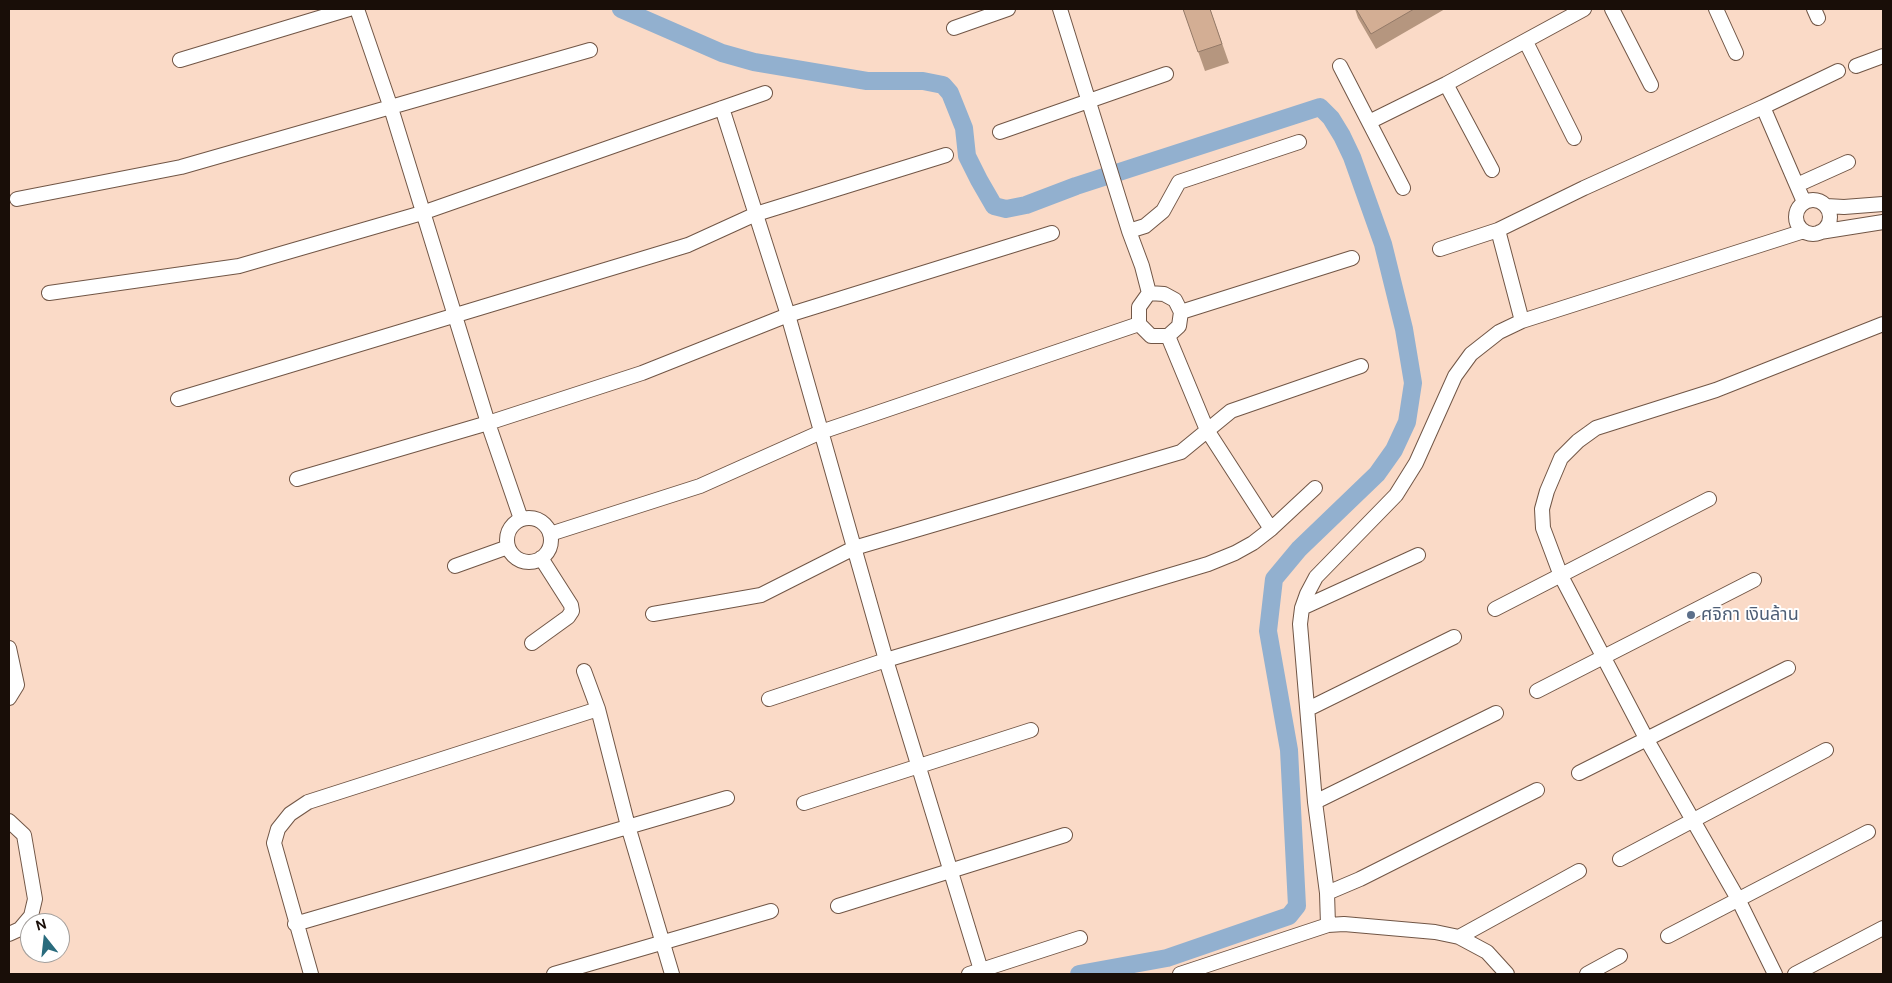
<!DOCTYPE html>
<html>
<head>
<meta charset="utf-8">
<style>
	body { margin:0 }
	#map { position:relative; width:1892px; height:983px; overflow:hidden; background:#fadac7; font-family:"DM Sans",sans-serif }
	canvas { display:block }
	.frame { position:absolute; inset:0; border:10px solid #190e08; pointer-events:none }
	.north { position:absolute; left:20px; top:913px; width:50px; height:50px; box-sizing:border-box; background:#fff; border:1px solid #a39f9c; border-radius:50%; rotate:344deg; font-size:14px; font-weight:700; line-height:20px; text-align:center; color:#190e08 }
	.north::after { content:''; display:block; margin:auto; width:18px; height:22px; background:#296b7d; clip-path:polygon(50% 0,100% 100%,50% 72%,0 100%) }
</style>
</head>
<body>
<div id="map">
<canvas width="1892" height="983"></canvas>
<div class="frame"></div>
<div class="north">N</div>
</div>
<script>
const context = document.querySelector('canvas').getContext('2d');
context.lineJoin = 'round';
function shape(rows) {
  const path = new Path2D();
  for (const r of rows) {
    if (r.length === 3) {
      path.moveTo(r[0] + r[2], r[1]);
      path.arc(r[0], r[1], r[2], 0, 2 * Math.PI);
      continue;
    }
    path.moveTo(r[0], r[1]);
    for (let i = 2; i < r.length; i += 2) path.lineTo(r[i], r[i + 1]);
  }
  return path;
}
function trace(path, color, width, dash) {
  context.strokeStyle = color;
  context.lineWidth = width;
  context.lineCap = dash ? 'butt' : 'round';
  context.setLineDash(dash || []);
  context.stroke(path);
}
function fillPath(path, color) {
  context.fillStyle = color;
  context.fill(path, 'evenodd');
}
function label(font, color, halo, rows, align = 'center') {
  context.font = font + ' "DM Sans","Noto Sans Thai",sans-serif';
  context.lineWidth = 4;
  context.setLineDash([]);
  context.textBaseline = 'middle';
  context.strokeStyle = halo;
  context.fillStyle = color;
  for (const [text, x, y, turn = 0] of rows) {
    context.save();
    context.translate(x, y);
    context.rotate((+turn || 0) * Math.PI / 180);
    context.textAlign = isNaN(turn) ? turn : align;
    if (halo) context.strokeText(text, 0, 0);
    context.fillText(text, 0, 0);
    context.restore();
  }
}
trace(shape([
	[621,9,722,53,754,62,867,81,923,81,943,85,950,93,964,128,967,156,979,180,994,206,1006,209,1026,205,1076,186,1320,107,1331,118,1342,136,1352,157,1383,244,1404,329,1413,383,1407,422,1394,450,1377,474,1299,549,1274,579,1268,631,1289,750,1297,906,1289,916,1167,958,1079,974]
]), '#92b0cf', 18);
const minor = shape([
	[357,9,391,108,488,423,521,519],
	[1060,9,1129,231,1142,266,1149,293],
	[1612,9,1651,85],
	[1716,9,1736,53],
	[1814,9,1818,18],
	[954,28,1008,9],
	[1526,42,1574,138],
	[180,60,349,9],
	[1340,66,1403,188],
	[1856,66,1883,56],
	[1446,84,1492,170],
	[1763,107,1804,202],
	[722,108,788,315,886,660,981,970],
	[1369,122,1446,84,1584,9],
	[1000,132,1166,74],
	[1797,185,1848,162],
	[17,199,181,167,590,50],
	[1813,217,17],
	[1826,206,1844,207,1883,204],
	[1498,230,1522,321],
	[1129,231,1145,226,1163,211,1179,182,1299,142],
	[1820,232,1883,222],
	[1440,249,1498,230,1584,188,1763,107,1838,71],
	[49,293,239,266,422,213,765,93],
	[1149,293,1164,294,1175,300,1181,312,1179,326,1168,336,1151,336,1139,324,1139,307,1149,293],
	[1181,312,1352,258],
	[1168,336,1207,430,1271,529],
	[178,399,688,245,756,214,946,155],
	[297,479,488,423,642,373,788,315,1052,233],
	[529,540,22],
	[550,534,700,486,821,432,1139,324],
	[455,566,508,547],
	[1302,608,1418,555],
	[1495,609,1709,499],
	[653,614,761,595,854,548,1181,452,1231,411,1361,366],
	[532,643,568,617,572,611,571,605,541,558],
	[9,648,17,685,9,698],
	[584,671,598,709,628,826,672,974],
	[1537,691,1754,580],
	[769,699,886,660,1208,564,1235,553,1253,543,1271,529,1315,488],
	[1308,709,1454,637],
	[1579,773,1788,668],
	[1315,802,1496,713],
	[804,803,1031,730],
	[9,821,24,835,35,899,31,916,20,929,9,934],
	[1620,859,1826,750],
	[1327,893,1360,879,1537,790],
	[838,906,1065,835],
	[295,924,727,798],
	[1328,925,1327,893,1315,802,1300,624,1302,608,1307,594,1316,577,1396,495,1416,463,1455,376,1471,354,1499,332,1522,321,1804,231],
	[1668,936,1868,832],
	[1459,937,1579,871],
	[311,974,274,843,278,829,290,814,308,802,598,709],
	[554,974,771,911],
	[969,974,1080,938],
	[1180,974,1328,925,1344,924,1435,932,1459,937,1487,952,1507,974],
	[1587,974,1620,956],
	[1775,974,1738,899,1647,740,1561,576,1543,528,1542,509,1547,491,1561,458,1578,441,1596,428,1716,390,1883,324],
	[1795,974,1883,928]
]);
trace(minor, '#715646', 16);
trace(minor, '#fff', 14);
fillPath(shape([
	[1183,9,1210,9,1229,63,1205,71],
	[1355,9,1445,9,1376,49,1358,18]
]), '#b5967f');
const building = shape([
	[1183,9,1210,9,1222,44,1198,52,1183,9],
	[1356,9,1414,9,1371,34,1356,9]
]);
fillPath(building, '#d3ae94');
trace(building, '#947a68', 1);
for (const [x, y, r, color] of [
	[1691,615,5,"#5c6f8a"]
]) {
  const dot = new Path2D();
  dot.arc(x, y, r, 0, 2 * Math.PI);
  context.fillStyle = color;
  context.fill(dot);
  trace(dot, '#fff', 2);
}
label('18px', '#4e5e75', '#fff', [
	["ศจิกา เงินล้าน",1701,615]
], 'left');
</script>
</body>
</html>
